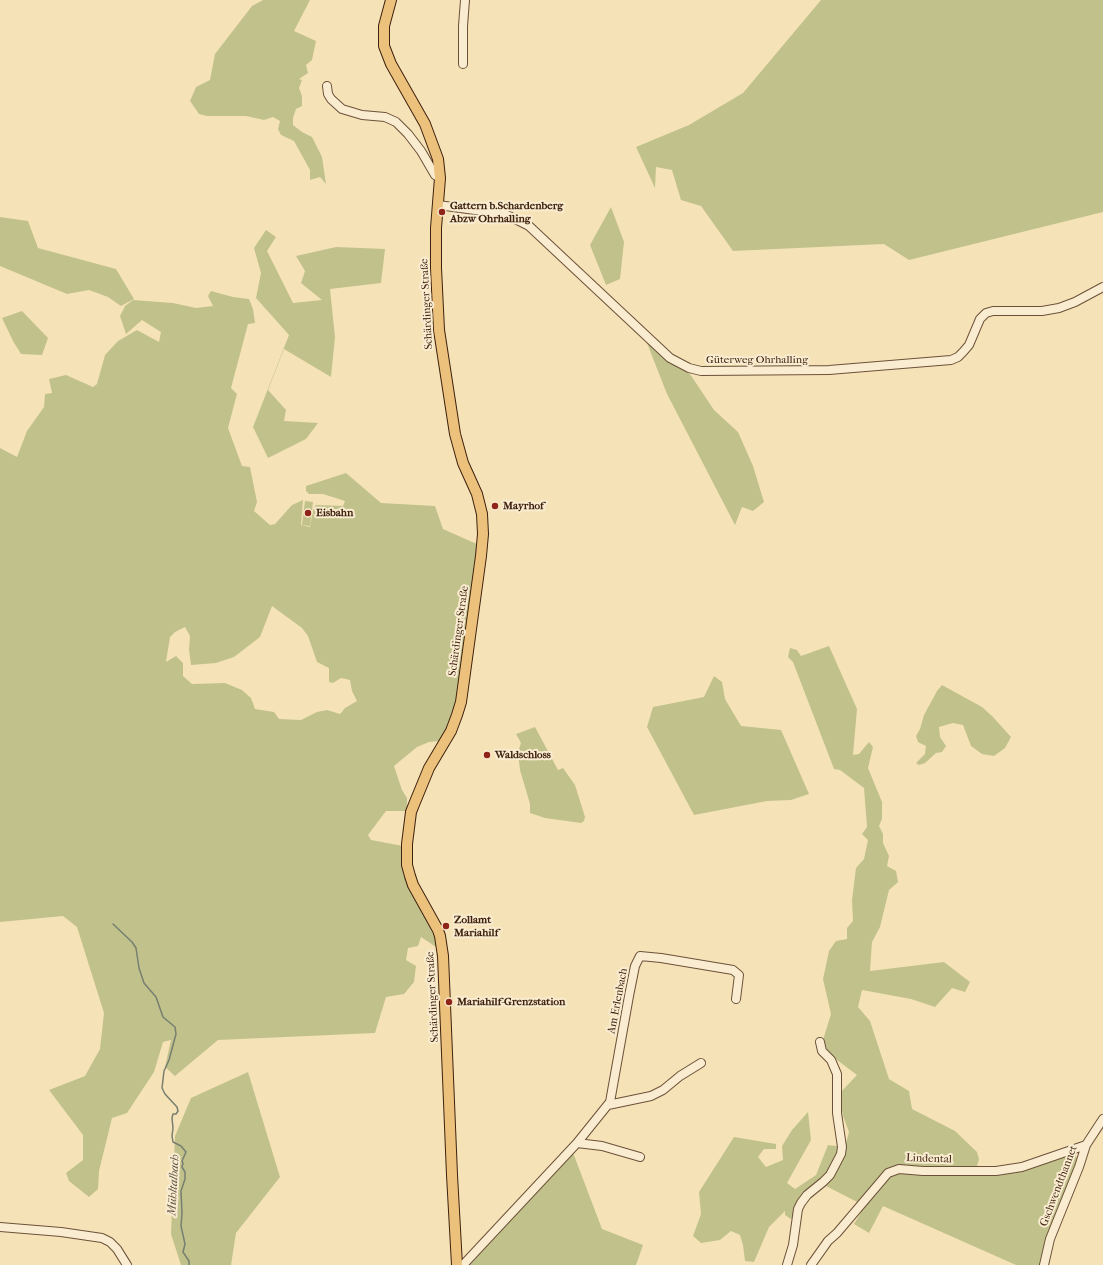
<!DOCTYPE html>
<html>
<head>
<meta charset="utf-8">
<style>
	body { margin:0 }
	canvas { display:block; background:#f6e2b7 }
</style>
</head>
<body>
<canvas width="1103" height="1265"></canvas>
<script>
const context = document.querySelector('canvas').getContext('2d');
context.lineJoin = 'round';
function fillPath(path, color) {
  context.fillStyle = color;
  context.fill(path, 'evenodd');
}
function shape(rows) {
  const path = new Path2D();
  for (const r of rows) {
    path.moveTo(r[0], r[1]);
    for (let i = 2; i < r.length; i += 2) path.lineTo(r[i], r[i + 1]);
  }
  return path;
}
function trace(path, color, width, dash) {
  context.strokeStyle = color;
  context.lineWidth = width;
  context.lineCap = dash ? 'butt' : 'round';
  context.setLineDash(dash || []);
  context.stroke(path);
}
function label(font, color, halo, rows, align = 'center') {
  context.font = font + ' "IM FELL French Canon",serif';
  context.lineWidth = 4;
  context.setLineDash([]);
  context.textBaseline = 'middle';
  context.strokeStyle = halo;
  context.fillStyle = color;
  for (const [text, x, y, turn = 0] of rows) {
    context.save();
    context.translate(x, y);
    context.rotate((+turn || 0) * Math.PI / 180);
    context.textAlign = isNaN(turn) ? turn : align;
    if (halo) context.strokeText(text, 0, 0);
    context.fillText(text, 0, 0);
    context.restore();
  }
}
fillPath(shape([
	[263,0,310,0,294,31,316,41,312,60,306,65,308,73,299,79,302,80,299,88,302,96,302,106,296,109,293,118,293,125,302,132,312,137,322,157,326,184,320,177,310,180,310,170,294,141,281,135,278,129,280,121,273,117,264,120,246,116,207,116,199,114,190,101,196,87,210,80,215,54,252,6],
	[821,0,1103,0,1103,212,909,260,884,244,733,251,701,206,681,200,672,170,656,167,655,188,636,147,689,125,743,93],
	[611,207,624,242,620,279,606,285,590,245],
	[0,217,28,221,38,248,116,269,134,299,121,306,108,297,89,290,67,294,0,266],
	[266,230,276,237,267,251,293,303,322,300,301,283,305,271,296,256,336,247,385,249,381,283,330,289,335,337,331,377,284,349,268,390,286,410,284,421,318,423,306,439,268,458,253,427,289,335,256,298,261,273,254,248],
	[211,291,233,297,249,299,253,309,255,323,248,324,231,388,237,394,228,428,242,466,250,467,257,502,254,511,270,525,275,524,292,505,303,500,301,525,310,527,313,510,316,505,343,506,345,501,323,494,309,494,306,491,306,486,346,473,381,503,435,506,443,529,479,545,454,718,439,741,429,742,417,747,394,766,402,790,407,798,407,811,386,811,368,835,371,840,403,846,403,873,422,907,439,949,421,937,418,946,408,948,406,960,416,966,414,982,404,994,386,997,375,1033,218,1040,175,1076,165,1067,171,1040,163,1042,154,1072,127,1113,112,1118,99,1171,98,1189,89,1197,69,1181,66,1173,83,1160,83,1135,49,1090,85,1076,100,1049,104,1013,77,927,63,916,0,922,0,448,17,457,27,431,44,407,45,394,52,393,49,379,66,375,93,387,97,384,105,355,118,341,137,330,159,342,161,332,142,320,126,334,120,316,125,306,133,300,173,303,196,308,213,306,208,296],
	[272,606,302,628,308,636,317,662,329,668,329,682,333,683,341,678,350,680,352,691,357,701,345,708,340,714,327,710,317,712,301,720,279,719,274,712,255,709,251,698,242,690,225,683,192,684,183,676,183,663,176,656,166,662,170,637,175,632,185,627,190,636,189,650,191,665,216,663,234,657,260,637],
	[22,311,48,338,42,355,21,354,13,341,2,318],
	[645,338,681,362,692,377,714,410,738,432,753,466,764,502,753,511,742,507,735,525,667,394],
	[305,501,313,502,310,526,302,525],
	[829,646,857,709,853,755,859,754,869,742,873,747,868,768,882,802,882,819,879,826,883,834,883,843,889,856,887,866,896,871,898,882,889,890,880,927,872,942,870,971,944,962,970,982,965,992,952,988,935,1007,911,999,862,990,858,1007,870,1021,889,1079,909,1091,912,1109,955,1131,977,1152,979,1159,977,1166,968,1167,978,1174,1070,1154,1074,1154,1077,1157,1078,1161,1041,1265,1016,1265,883,1206,869,1233,854,1224,865,1206,826,1186,805,1199,791,1219,785,1215,785,1211,769,1227,754,1262,745,1261,743,1245,740,1235,731,1231,720,1240,701,1243,693,1236,701,1214,699,1192,734,1137,776,1144,776,1149,764,1149,758,1157,766,1167,783,1160,782,1146,792,1130,808,1112,811,1140,787,1183,795,1189,816,1175,828,1145,845,1147,849,1132,843,1116,839,1094,857,1075,829,1054,823,1040,831,1014,823,979,829,951,836,941,847,939,847,928,853,921,852,900,856,868,864,859,868,840,862,834,867,827,864,788,840,770,834,769,793,662,788,657,790,648,797,650,801,656],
	[714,676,722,682,725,699,741,726,781,730,809,794,791,800,767,801,694,815,647,727,653,707,704,697],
	[942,685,982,707,993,717,1011,737,1005,748,994,756,982,754,971,746,963,725,953,723,939,727,940,737,946,746,942,752,936,753,925,763,919,765,916,763,925,754,926,746,918,742,916,736,920,729,924,715,937,691],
	[535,727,558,770,563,768,575,785,585,817,584,821,581,823,545,818,530,813,530,804,520,770,518,752,521,743,516,734],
	[248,1072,280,1177,236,1233,231,1265,181,1265,171,1234,175,1136,191,1098],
	[572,1150,602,1229,643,1245,636,1265,468,1265]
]), '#c1c28b');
trace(shape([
	[113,924,132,942,136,948,139,968,144,983,156,997,163,1017,175,1027,176,1034,169,1060,164,1071,162,1088,165,1094,177,1107,178,1111,176,1114,173,1114,172,1118,173,1128,172,1136,173,1142,181,1146,186,1152,182,1161,183,1163,182,1167,185,1172,185,1179,181,1191,182,1213,181,1226,185,1244,183,1252,189,1261,189,1265]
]), '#777f71', 1.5);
const minor = shape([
	[463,64,463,26,465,0],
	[327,86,328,94,331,99,342,109,362,115,385,117,396,122,408,134,421,151,435,175,440,178],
	[438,205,505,214,529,226,670,358,689,368,701,371,829,370,951,360,958,357,963,352,969,345,980,319,986,313,993,311,1042,311,1059,308,1075,302,1103,287],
	[608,1105,651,1096,663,1090,680,1076,701,1063],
	[577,1143,610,1102,629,996,635,966,640,956,661,958,733,970,739,975,736,999],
	[0,1227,61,1232,102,1238,110,1242,117,1249,127,1265],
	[463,1265,577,1143,602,1146,640,1157],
	[787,1265,793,1245,798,1209,801,1203,807,1195,823,1182,830,1175,841,1154,842,1147,837,1113,837,1074,831,1060,822,1051,820,1042],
	[811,1265,828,1241,837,1233,888,1173,899,1169,923,1171,996,1171,1022,1167,1086,1145],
	[1044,1265,1050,1239,1079,1167,1086,1145,1103,1119]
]);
const major = shape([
	[391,0,384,26,384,46,391,64,425,124,438,159,440,178,436,228,436,268,439,330,455,434,463,463,477,494,482,514,483,534,481,556,461,702,457,715,451,731,429,768,415,802,411,812,407,844,407,865,410,876,413,885,438,930,440,936,443,956,452,1175,457,1265]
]);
trace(minor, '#6c5139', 10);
trace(major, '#3e210f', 12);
trace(minor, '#f9ecd0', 8);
trace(major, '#ebc17c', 10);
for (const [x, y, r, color] of [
	[442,212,4,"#8f2418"],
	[495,506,4,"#8f2418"],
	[308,513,4,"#8f2418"],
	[487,755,4,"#8f2418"],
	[446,926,4,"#8f2418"],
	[449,1002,4,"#8f2418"]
]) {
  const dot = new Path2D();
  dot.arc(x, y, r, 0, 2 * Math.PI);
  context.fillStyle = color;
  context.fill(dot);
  trace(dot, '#f9ecd0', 1.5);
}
label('bold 11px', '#3e210f', '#f9ecd0', [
	["Gattern b.Schardenberg",450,206],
	["Abzw Ohrhalling",450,219],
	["Mayrhof",503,506],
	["Eisbahn",316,513],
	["Waldschloss",495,755],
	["Zollamt",454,920],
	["Mariahilf",454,933],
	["Mariahilf-Grenzstation",457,1002]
], 'left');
label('11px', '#3e210f', '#f9ecd0', [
	["Schärdinger Straße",427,304,-93],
	["Güterweg Ohrhalling",757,360],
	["Schärdinger Straße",459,631,-82],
	["Schärdinger Straße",433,997,-93],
	["Am Erlenbach",618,1001,-79],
	["Lindental",929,1159,2],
	["Gschwendthannet",1059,1186,-69]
]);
label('italic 12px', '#5a5040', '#f9ecd0', [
	["Mühltalbach",174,1185,-87]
]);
</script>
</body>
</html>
